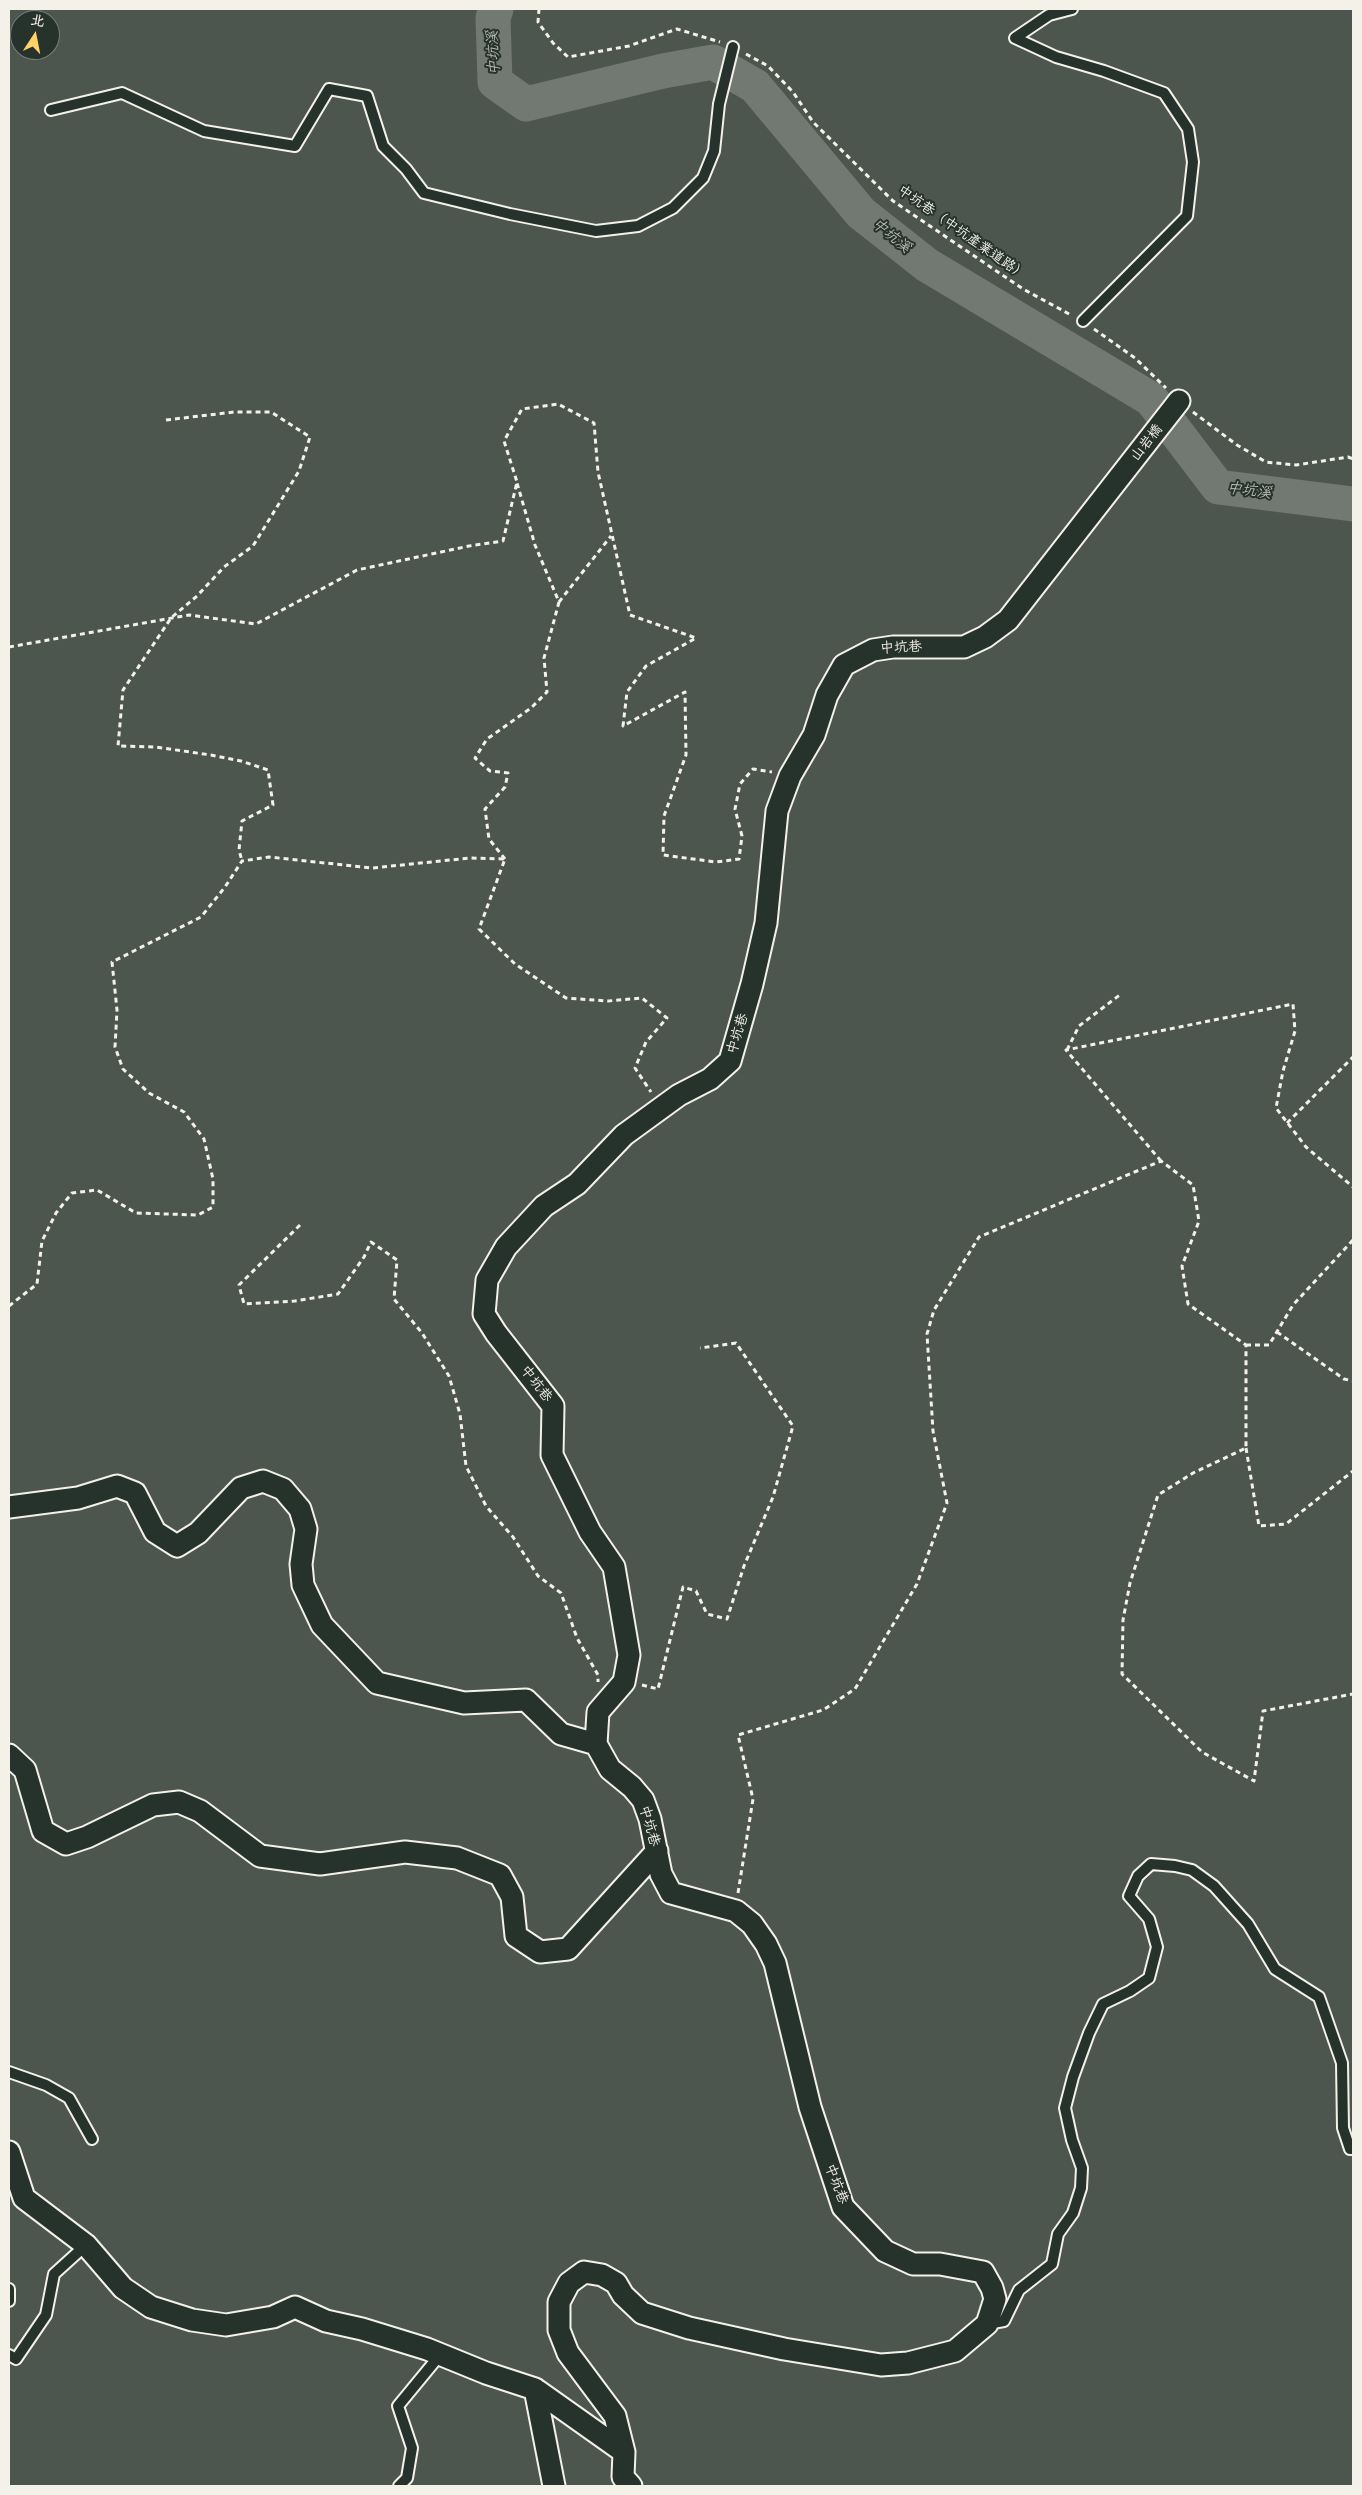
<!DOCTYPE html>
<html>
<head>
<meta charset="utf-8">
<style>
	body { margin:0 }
	#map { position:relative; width:1362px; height:2495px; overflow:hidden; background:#323e38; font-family:Pangolin,"LXGW WenKai TC",sans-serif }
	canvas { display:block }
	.frame { position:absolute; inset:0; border:10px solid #f4f1e8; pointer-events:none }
	.north { position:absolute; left:10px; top:10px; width:50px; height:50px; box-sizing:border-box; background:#26332d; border:1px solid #787f78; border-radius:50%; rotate:11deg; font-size:14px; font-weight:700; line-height:20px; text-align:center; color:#f4f1e8 }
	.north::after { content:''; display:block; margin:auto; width:18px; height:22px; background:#ffd166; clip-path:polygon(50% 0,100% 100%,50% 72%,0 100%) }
</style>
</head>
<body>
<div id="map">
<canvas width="1362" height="2495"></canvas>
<div class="frame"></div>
<div class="north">北</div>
</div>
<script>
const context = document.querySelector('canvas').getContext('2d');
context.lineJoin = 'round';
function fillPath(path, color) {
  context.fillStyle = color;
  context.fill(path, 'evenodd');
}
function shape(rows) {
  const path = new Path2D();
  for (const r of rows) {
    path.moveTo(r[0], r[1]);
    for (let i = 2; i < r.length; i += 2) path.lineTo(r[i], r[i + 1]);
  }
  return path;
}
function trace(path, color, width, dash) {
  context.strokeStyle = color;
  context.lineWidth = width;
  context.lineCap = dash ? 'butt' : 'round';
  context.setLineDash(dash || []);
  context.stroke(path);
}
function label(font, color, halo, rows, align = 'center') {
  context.font = font + ' Pangolin,"LXGW WenKai TC",sans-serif';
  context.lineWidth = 4;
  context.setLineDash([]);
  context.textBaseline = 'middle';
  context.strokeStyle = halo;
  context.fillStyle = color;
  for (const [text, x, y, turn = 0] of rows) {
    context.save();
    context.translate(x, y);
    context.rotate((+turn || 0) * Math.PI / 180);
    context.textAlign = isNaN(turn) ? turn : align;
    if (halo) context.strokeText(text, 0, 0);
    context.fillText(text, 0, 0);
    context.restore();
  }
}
fillPath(shape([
	[9,9,1353,9,1353,2486,9,2486],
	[20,20,50,20,50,50,20,50]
]), '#4c564f');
trace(shape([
	[496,9,493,18,495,82,526,104,663,71,713,62,755,86,861,213,927,265,1151,399,1218,487,1353,504]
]), '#727972', 35);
const service = shape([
	[1072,9,1049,15,1015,38,1056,57,1104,71,1164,93,1188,129,1193,162,1187,216,1083,321],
	[51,110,122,93,204,131,295,146,329,89,367,96,383,146,406,169,424,193,510,214,596,231,638,226,673,208,703,178,714,151,719,104,733,47],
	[9,2072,46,2085,69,2098,92,2139],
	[9,2289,9,2301],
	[987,2324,1004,2321,1019,2290,1052,2264,1058,2234,1073,2213,1081,2188,1082,2168,1072,2140,1065,2108,1073,2077,1089,2033,1103,2004,1130,1991,1149,1978,1157,1947,1149,1919,1129,1896,1138,1876,1151,1864,1175,1866,1192,1870,1214,1886,1248,1924,1275,1969,1319,1997,1342,2063,1343,2128,1350,2149,1353,2149],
	[9,2355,16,2359,46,2315,54,2274,86,2245],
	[399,2486,407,2478,412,2448,398,2406,440,2355]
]);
const minor = shape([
	[9,1507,78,1498,117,1486,135,1493,155,1532,177,1546,198,1533,241,1488,263,1481,283,1489,300,1509,306,1529,301,1564,303,1585,322,1625,377,1683,464,1703,526,1700,561,1734,596,1744],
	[9,1755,25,1770,43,1831,66,1844,87,1837,153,1805,179,1802,200,1811,260,1856,320,1864,405,1852,457,1858,500,1875,512,1897,516,1936,540,1952,568,1949,657,1851],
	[9,2152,24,2198,86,2245,123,2288,151,2307,192,2320,226,2325,273,2317,295,2307,326,2321,362,2329,427,2349,486,2373,535,2389],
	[624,2452,623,2477,631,2486],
	[554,2486,535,2389,624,2452,615,2416,568,2353,559,2330,559,2302,569,2283,584,2272,602,2275,616,2283,623,2295,642,2313,689,2328,784,2349,881,2365,908,2363,955,2351,987,2324,995,2299,992,2288,983,2272,940,2264,913,2264,885,2251,843,2207,810,2107,775,1963,766,1944,752,1924,736,1911,671,1893,661,1874,650,1819,643,1800,632,1787,610,1769,596,1744,598,1712,624,1682,629,1655,614,1567,590,1532,552,1455,553,1406,496,1333,484,1314,487,1280,506,1247,544,1206,577,1184,624,1135,679,1095,710,1079,730,1061,752,984,766,923,777,811,790,776,814,735,827,695,844,665,873,650,893,647,964,647,985,637,1008,620,1179,401]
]);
trace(service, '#f4f1e8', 14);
trace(minor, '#f4f1e8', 25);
trace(shape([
	[539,9,538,22,553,43,568,57,629,46,677,29,720,42],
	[746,54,768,66,793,92,813,122,893,201,1023,289,1071,315],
	[1094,329,1135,358,1166,388],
	[1193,412,1237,445,1266,462,1296,465,1348,457,1353,459],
	[166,420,234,412,271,412,310,437,299,471,253,546,224,567,197,596,171,618,123,690,118,746,155,747,211,755,241,761,268,770,273,805,242,821,239,850,242,861],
	[559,602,611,536],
	[9,647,189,615,256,624,357,570,469,546,503,541,517,482,504,441,522,409,558,404,594,423,598,472,630,615,696,638,646,666,627,692,623,726,685,692,686,755,664,816,663,855,716,862,739,859,742,836,735,809,740,784,753,769,772,772],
	[505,859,489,839,485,809,505,787,508,773,490,771,475,758,487,739,531,708,547,692,544,658,559,602,535,545,517,483],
	[1067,1050,1079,1026,1121,994],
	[1287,1123,1353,1057],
	[1161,1161,1066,1050,1293,1004,1295,1031,1283,1071,1276,1108,1306,1147,1353,1187],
	[300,1225,239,1285,244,1304,295,1301,338,1294,364,1257,371,1242,397,1260,394,1299,422,1333,449,1376,460,1414,466,1466,486,1506,513,1537,538,1576,561,1593,577,1638,598,1675,598,1682],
	[9,1306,37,1284,42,1241,56,1213,72,1193,97,1190,136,1213,198,1215,213,1207,213,1179,204,1139,184,1112,149,1093,123,1069,115,1047,117,1010,112,962,201,917,225,887,242,861,269,857,372,868,470,858,505,859,479,929,515,964,566,998,608,1001,642,998,667,1018,646,1042,635,1068,651,1092],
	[1277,1332,1344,1379,1353,1381],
	[1246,1345,1269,1345,1293,1305,1353,1240],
	[1246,1448,1259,1526,1286,1524,1353,1471],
	[642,1685,658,1689,683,1587,696,1591,707,1614,727,1619,744,1566,773,1497,793,1426,736,1343,700,1348],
	[738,1893,753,1799,738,1735,823,1710,855,1689,917,1584,947,1503,933,1431,927,1334,934,1310,979,1237,1161,1161,1193,1185,1199,1221,1182,1266,1188,1304,1246,1345,1246,1448,1193,1473,1158,1495,1130,1583,1123,1620,1122,1674,1202,1752,1254,1781,1263,1711,1353,1694]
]), '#f4f1e8', 3, [5, 4]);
trace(service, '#26332d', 10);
trace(minor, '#26332d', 21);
label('14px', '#f4f1e8', '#26332d', [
	["中坑巷（中坑產業道路）",962,233,35],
	["山岩橋",1147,443,-52],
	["中坑巷",901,648,-3],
	["中坑巷",738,1034,-73],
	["中坑巷",536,1384,52],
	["中坑巷",649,1826,74],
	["中坑巷",836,2184,69]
]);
label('italic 15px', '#babbb3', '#26332d', [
	["中坑溪",494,53,-93],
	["中坑溪",891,236,39],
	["中坑溪",1249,491,7]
]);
</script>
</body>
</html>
